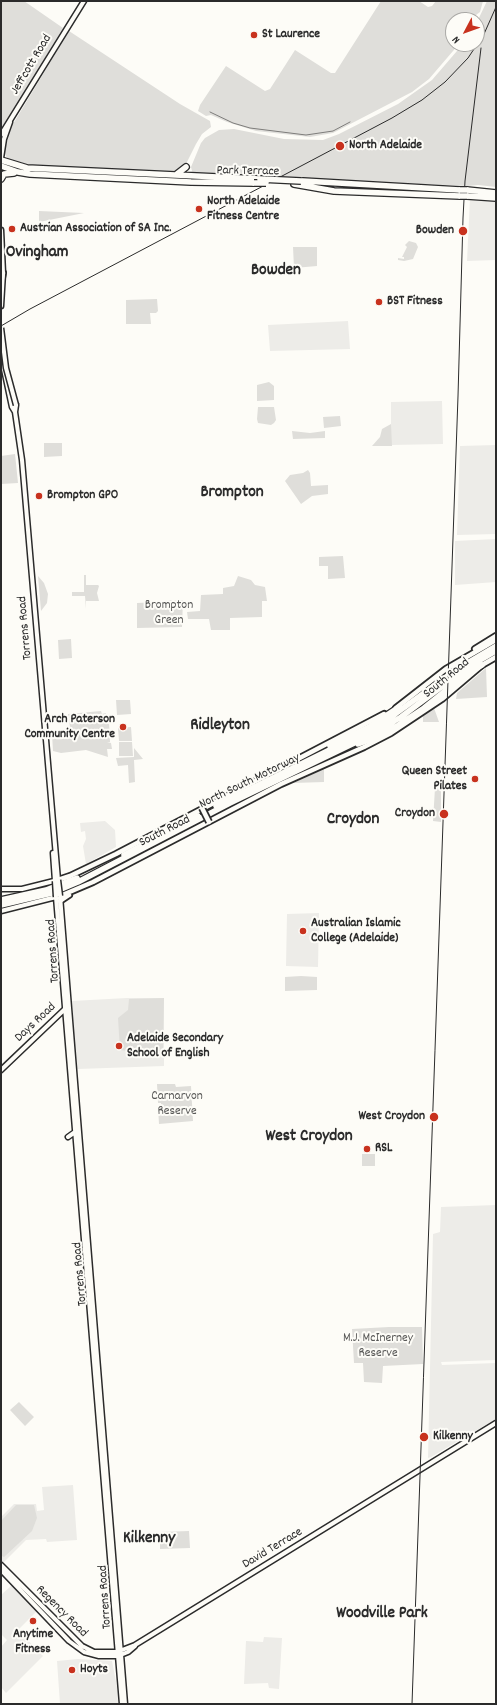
<!DOCTYPE html>
<html>
<head>
<meta charset="utf-8">
<style>
	body { margin:0 }
	#map { position:relative; width:497px; height:1705px; overflow:hidden; background:#fdfcf7; font-family:Dekko,sans-serif }
	canvas { display:block }
	.frame { position:absolute; inset:0; border:2px solid #2b2b2b; pointer-events:none }
	.north { position:absolute; left:445px; top:12px; width:40px; height:40px; box-sizing:border-box; background:#fdfcf7; border:1px solid #a9a8a5; border-radius:50%; rotate:229deg; font-size:11px; font-weight:700; line-height:16px; text-align:center; color:#2b2b2b }
	.north::after { content:''; display:block; margin:auto; width:14px; height:18px; background:#c8321e; clip-path:polygon(50% 0,100% 100%,50% 72%,0 100%) }
</style>
</head>
<body>
<div id="map">
<canvas width="497" height="1705"></canvas>
<div class="frame"></div>
<div class="north">N</div>
</div>
<script>
const context = document.querySelector('canvas').getContext('2d');
context.lineJoin = 'round';
function fillPath(path, color) {
  context.fillStyle = color;
  context.fill(path, 'evenodd');
}
function shape(rows) {
  const path = new Path2D();
  for (const r of rows) {
    path.moveTo(r[0], r[1]);
    for (let i = 2; i < r.length; i += 2) path.lineTo(r[i], r[i + 1]);
  }
  return path;
}
function trace(path, color, width, dash) {
  context.strokeStyle = color;
  context.lineWidth = width;
  context.lineCap = dash ? 'butt' : 'round';
  context.setLineDash(dash || []);
  context.stroke(path);
}
function label(font, color, halo, rows, align = 'center') {
  context.font = font + ' Dekko,sans-serif';
  context.lineWidth = 4;
  context.setLineDash([]);
  context.textBaseline = 'middle';
  context.strokeStyle = halo;
  context.fillStyle = color;
  for (const [text, x, y, turn = 0] of rows) {
    context.save();
    context.translate(x, y);
    context.rotate((+turn || 0) * Math.PI / 180);
    context.textAlign = isNaN(turn) ? turn : align;
    if (halo) context.strokeText(text, 0, 0);
    context.fillText(text, 0, 0);
    context.restore();
  }
}
fillPath(shape([
	[470,199,495,201,496,260,467,261],
	[348,321,350,349,270,351,268,325],
	[442,401,443,444,391,445,391,402],
	[496,445,496,534,457,535,460,446],
	[496,539,496,582,455,585,455,541],
	[105,821,115,830,116,847,86,864,83,846,86,839,85,831,81,832,80,823],
	[319,913,318,967,286,966,287,914],
	[127,998,164,998,164,1066,78,1069,76,1068,72,1001],
	[496,1205,496,1360,441,1362,442,1365,496,1363,496,1419,431,1457,428,1458,433,1234,440,1232,441,1207],
	[73,1485,77,1540,47,1542,46,1539,26,1540,3,1563,1,1561,1,1517,14,1504,36,1504,37,1511,44,1510,42,1487],
	[12,1585,37,1611,18,1630,43,1656,6,1693,1,1687,1,1647,7,1640,1,1634,1,1595],
	[264,1637,282,1638,279,1689,269,1688,268,1683,244,1684,246,1641,263,1642],
	[78,1659,112,1661,117,1687,118,1704,60,1704,57,1661]
]), '#edece8');
fillPath(shape([
	[1,1,24,1,63,28,1,131],
	[381,1,419,1,428,7,432,6,436,1,483,1,480,12,476,15,475,20,453,20,453,44,459,44,429,79,412,92,333,133,310,137,256,131,227,122,211,115,206,116,198,111,200,105,226,66,265,91,270,89,295,50,331,73,335,73],
	[487,1,496,1,496,187,478,185,467,186,303,179,193,173,192,171,191,167,201,143,205,138,219,130,234,129,284,139,323,140,339,134,398,104,432,80,463,44,477,44,477,22],
	[69,31,180,104,210,121,211,127,202,134,196,144,184,168,179,173,28,166,8,160,5,154,5,148,13,124],
	[39,211,84,213,39,222],
	[409,241,416,243,418,247,413,259,404,261,398,260,398,258,404,259,404,257,402,257,407,247,405,245],
	[293,247,317,247,317,266,294,268],
	[157,299,158,311,156,313,150,313,151,324,126,324,126,300],
	[269,382,274,386,274,400,257,401,257,385],
	[258,407,274,407,276,420,274,423,271,425,258,423,257,419],
	[340,416,341,426,324,428,323,417],
	[391,424,392,446,372,446,380,437,382,429],
	[292,431,310,433,325,431,325,438,293,439],
	[62,443,62,456,44,457,44,443],
	[15,454,18,483,1,484,1,456],
	[308,470,310,473,311,486,328,485,328,494,312,496,301,504,285,481,290,475,303,473],
	[343,556,345,578,328,579,328,566,319,566,319,557],
	[84,575,86,575,86,585,98,585,99,586,97,593,99,601,86,601,86,609,85,596,72,596,72,592,84,592],
	[38,576,44,583,48,594,47,603,41,611],
	[238,576,251,580,255,585,265,587,267,601,262,601,262,617,230,618,230,630,211,630,209,619,188,619,187,612,200,611,201,595,223,594,223,588,234,586],
	[170,600,183,600,182,627,137,628,137,603,160,602],
	[71,639,72,658,59,659,58,640],
	[486,668,487,697,456,699,457,693],
	[116,700,130,700,131,714,117,715],
	[434,708,439,722,423,722,423,716],
	[101,711,102,714,106,713,106,721,109,722,110,742,107,742,111,743,112,749,107,749,108,757,86,750,61,753,53,751,52,734,62,734,62,732,67,731,67,727,70,727,68,714],
	[131,727,132,741,119,741,118,728],
	[119,742,132,742,133,756,119,756],
	[134,748,143,759,134,760,135,782,129,783,128,765,118,766,116,758,134,757],
	[324,769,324,782,293,783],
	[435,788,441,788,441,822,433,821],
	[301,976,317,977,317,990,285,991,285,977],
	[164,998,163,1051,127,1054,127,1051,120,1050,118,1018,128,1010,129,999],
	[157,1084,175,1084,176,1087,191,1086,193,1121,159,1124,158,1107,161,1107,161,1103,158,1103],
	[362,1154,375,1154,375,1166,362,1166],
	[389,1327,422,1327,423,1364,383,1366,382,1383,364,1382,363,1363,354,1363,352,1329],
	[19,1402,34,1417,25,1426,10,1410],
	[16,1505,34,1505,37,1518,32,1531,4,1557,2,1556,1,1521],
	[189,1531,190,1548,160,1549,160,1532]
]), '#dfdeda');
trace(shape([
	[210,112,233,123,250,128,306,135,333,131,350,122]
]), '#7e7d7b', 1);
const secondary = shape([
	[1,135,84,1],
	[1,158,4,139,10,122],
	[1,230,3,273,1,306],
	[1,355,12,407,15,412],
	[53,853,55,881],
	[1,889,22,889,58,880,22,460,15,412,16,405],
	[56,897,122,1704],
	[1,911,60,896,125,1704],
	[1,1070,66,1008],
	[68,1137,75,1132],
	[1,1565,82,1646,94,1652,117,1652,135,1645,496,1423],
	[1,1570,69,1641,84,1652,99,1656,118,1656,128,1652,135,1646]
]);
const primary = shape([
	[1,283,3,273],
	[475,649,496,636],
	[396,708,446,669,496,640],
	[58,880,70,876,116,854,384,714],
	[60,896,93,882,281,784,364,747,391,733,442,699,482,665,496,657],
	[60,901,69,895]
]);
const highway = shape([
	[1,160,27,168,260,179],
	[1,166,18,172,30,174,191,182,254,183],
	[177,174,186,167],
	[1,179,4,174,14,173],
	[303,181,460,190],
	[294,184,334,191,460,196],
	[467,190,496,193],
	[467,196,496,198],
	[358,744,375,738,397,726,424,708,469,672,482,665],
	[330,746,369,727,399,707],
	[216,806,380,725,457,669,496,646],
	[124,855,198,816],
	[1,900,46,890,77,878],
	[1,905,52,893,78,882,230,803,373,734,401,717,468,667,496,651]
]);
trace(secondary, '#2b2b2b', 7);
trace(primary, '#2b2b2b', 8);
trace(highway, '#2b2b2b', 8);
trace(secondary, '#fdfcf7', 4);
trace(primary, '#fdfcf7', 4.5);
trace(highway, '#fdfcf7', 5.5);
trace(shape([
	[1,326,30,309,392,118,422,100,445,82,468,58,484,34,496,7],
	[412,1704,458,396,463,218,465,181,481,48]
]), '#2b2b2b', 1);
const secondaryBridge = shape([
	[1,328,6,368,16,405],
	[58,880,60,896],
	[55,881,56,897]
]);
const primaryBridge = shape([
	[202,808,209,822]
]);
const highwayBridge = shape([
	[260,179,301,181],
	[254,183,266,183],
	[460,190,467,190],
	[460,196,467,196]
]);
trace(secondaryBridge, '#2b2b2b', 7, []);
trace(primaryBridge, '#2b2b2b', 8, []);
trace(highwayBridge, '#2b2b2b', 8, []);
trace(secondaryBridge, '#fdfcf7', 4);
trace(primaryBridge, '#fdfcf7', 4.5);
trace(highwayBridge, '#fdfcf7', 5.5);
for (const [x, y, r, color] of [
	[254,35,4,"#c8321e"],
	[340,146,5,"#c8321e"],
	[199,209,4,"#c8321e"],
	[12,229,4,"#c8321e"],
	[463,231,5,"#c8321e"],
	[379,302,4,"#c8321e"],
	[39,496,4,"#c8321e"],
	[123,727,4,"#c8321e"],
	[475,779,4,"#c8321e"],
	[444,814,5,"#c8321e"],
	[303,931,4,"#c8321e"],
	[119,1046,4,"#c8321e"],
	[434,1117,5,"#c8321e"],
	[367,1149,4,"#c8321e"],
	[424,1437,5,"#c8321e"],
	[33,1621,4,"#c8321e"],
	[72,1670,4,"#c8321e"]
]) {
  const dot = new Path2D();
  dot.arc(x, y, r, 0, 2 * Math.PI);
  context.fillStyle = color;
  context.fill(dot);
  trace(dot, '#fdfcf7', 1.5);
}
label('bold 13px', '#2b2b2b', '#fdfcf7', [
	["St Laurence",262,35],
	["North Adelaide",349,146],
	["North Adelaide",207,202],
	["Fitness Centre",207,217],
	["Austrian Association of SA Inc.",20,229],
	["Bowden",454,231,"right"],
	["BST Fitness",387,302],
	["Brompton GPO",47,496],
	["Arch Paterson",115,720,"right"],
	["Community Centre",115,735,"right"],
	["Queen Street",467,772,"right"],
	["Pilates",467,787,"right"],
	["Croydon",435,814,"right"],
	["Australian Islamic",311,924],
	["College (Adelaide)",311,939],
	["Adelaide Secondary",127,1039],
	["School of English",127,1054],
	["West Croydon",425,1117,"right"],
	["RSL",375,1149],
	["Kilkenny",433,1437],
	["Anytime",33,1635,"center"],
	["Fitness",33,1650,"center"],
	["Hoyts",80,1670]
], 'left');
label('13px', '#2b2b2b', '#fdfcf7', [
	["Jeffcott Road",32,65,-59],
	["Park Terrace",248,172,1],
	["Torrens Road",26,628,-95],
	["South Road",447,679,-39],
	["North South Motorway",250,782,-26],
	["South Road",165,832,-27],
	["Torrens Road",54,951,-94],
	["Days Road",36,1023,-43],
	["Torrens Road",81,1274,-95],
	["David Terrace",273,1549,-31],
	["Torrens Road",106,1597,-94],
	["Regency Road",61,1612,45]
]);
label('13px', '#585857', '#fdfcf7', [
	["Brompton",169,606],
	["Green",169,621],
	["Carnarvon",177,1097],
	["Reserve",177,1112],
	["M.J. McInerney",378,1339],
	["Reserve",378,1354]
]);
label('bold 17px', '#2b2b2b', '#fdfcf7', [
	["Ovingham",37,254],
	["Bowden",276,272],
	["Brompton",232,494],
	["Ridleyton",220,727],
	["Croydon",353,821],
	["West Croydon",309,1138],
	["Kilkenny",149,1540],
	["Woodville Park",382,1615]
]);
</script>
</body>
</html>
